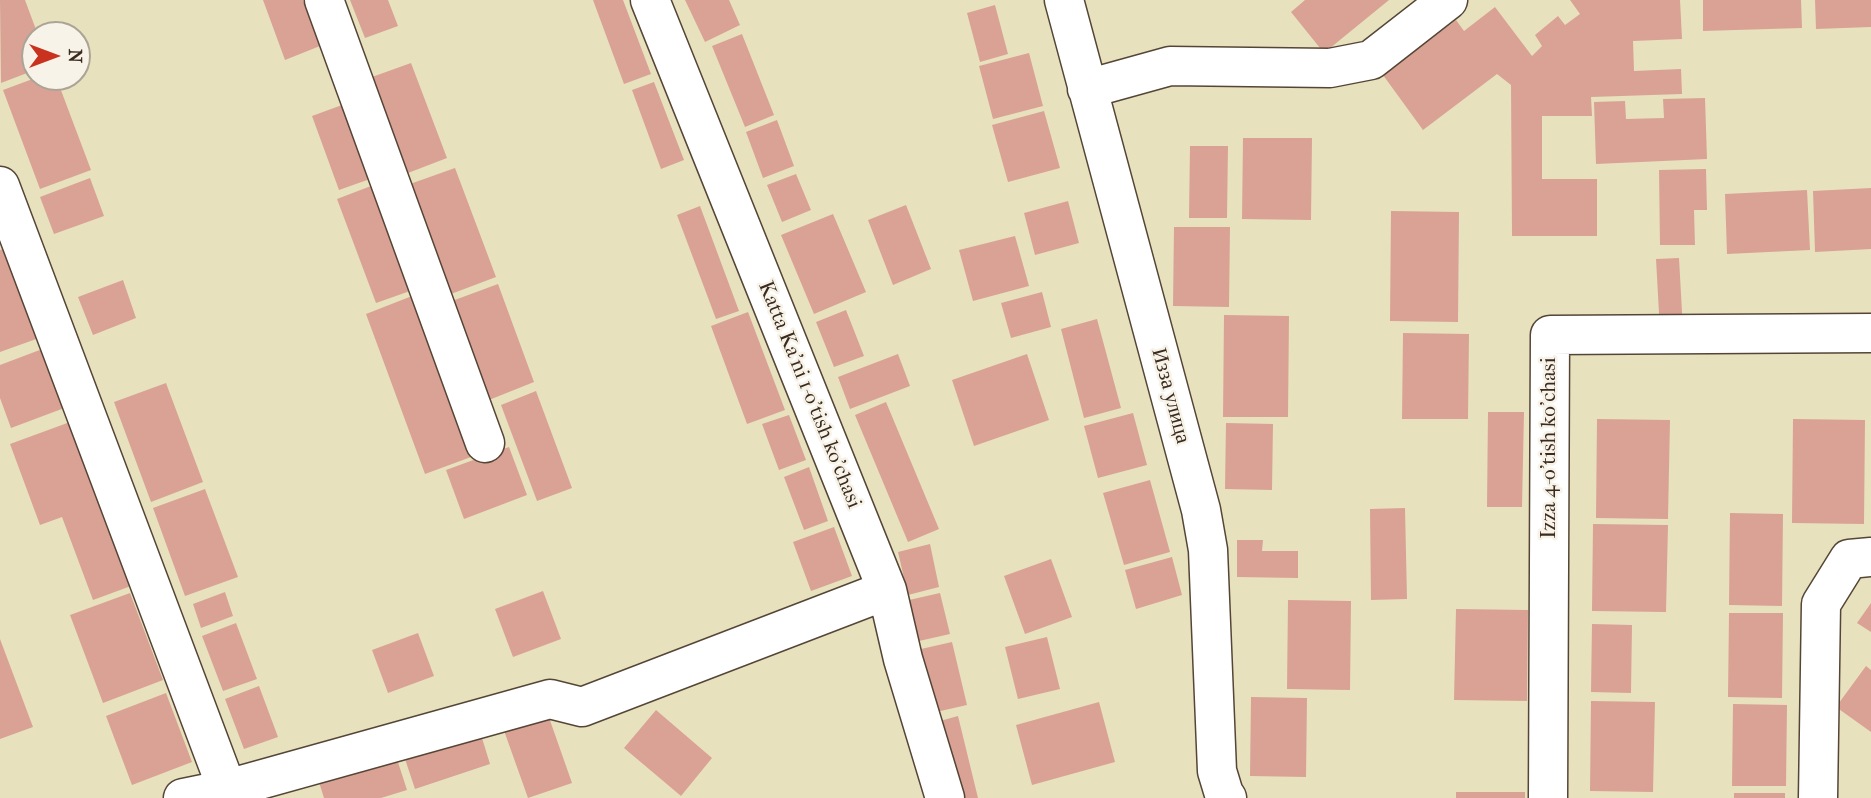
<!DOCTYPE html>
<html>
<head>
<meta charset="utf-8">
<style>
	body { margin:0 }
	#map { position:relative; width:1871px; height:798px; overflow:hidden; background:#e8e1be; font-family:"IM FELL French Canon",serif }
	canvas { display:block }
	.north { position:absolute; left:21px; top:21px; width:70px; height:70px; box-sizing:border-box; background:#f7f3e8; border:2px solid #aca397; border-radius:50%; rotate:90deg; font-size:19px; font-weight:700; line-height:28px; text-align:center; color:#3b2a1e }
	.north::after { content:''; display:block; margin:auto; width:24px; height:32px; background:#c8321e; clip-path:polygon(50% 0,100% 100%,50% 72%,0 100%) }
</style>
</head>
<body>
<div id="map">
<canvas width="1871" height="798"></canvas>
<div class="north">N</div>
</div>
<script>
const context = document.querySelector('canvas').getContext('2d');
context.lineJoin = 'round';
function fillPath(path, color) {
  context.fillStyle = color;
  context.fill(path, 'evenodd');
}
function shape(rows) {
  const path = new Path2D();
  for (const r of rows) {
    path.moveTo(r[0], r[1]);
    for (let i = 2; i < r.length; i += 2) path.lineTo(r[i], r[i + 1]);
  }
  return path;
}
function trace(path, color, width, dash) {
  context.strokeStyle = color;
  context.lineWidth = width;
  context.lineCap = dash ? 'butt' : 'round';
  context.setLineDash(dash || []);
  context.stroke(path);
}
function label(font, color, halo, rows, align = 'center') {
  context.font = font + ' "IM FELL French Canon",serif';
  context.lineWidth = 5;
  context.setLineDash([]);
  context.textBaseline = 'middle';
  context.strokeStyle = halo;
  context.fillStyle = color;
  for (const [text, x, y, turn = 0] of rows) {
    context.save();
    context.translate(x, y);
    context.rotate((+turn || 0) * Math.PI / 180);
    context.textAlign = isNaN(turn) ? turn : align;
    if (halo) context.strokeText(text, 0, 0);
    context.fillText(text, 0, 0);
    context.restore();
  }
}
fillPath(shape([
	[0,0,25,0,38,35,35,35,35,70,1,83],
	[263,0,303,0,320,46,285,60],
	[350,0,388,0,398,26,365,38],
	[593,0,623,0,651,74,624,84],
	[685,0,729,0,740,25,705,42],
	[1305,0,1389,0,1324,53,1291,12],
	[1570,0,1680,0,1682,39,1633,41,1634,71,1681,69,1682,94,1591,97,1592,116,1542,116,1542,179,1597,179,1597,236,1512,236,1511,85,1497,74,1423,130,1383,75,1456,20,1464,31,1495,7,1532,56,1542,46,1535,35,1558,16,1565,25,1580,14],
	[1703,0,1801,0,1802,28,1703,31],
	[1815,0,1871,0,1871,27,1816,29],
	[995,5,1008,54,980,62,967,13],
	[742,34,774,115,745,127,712,46],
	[1029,53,1043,106,993,119,979,66],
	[411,63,447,158,408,173,372,77],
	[38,77,56,77,91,170,40,189,3,90],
	[654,82,684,160,661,169,632,90],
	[1705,98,1707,159,1596,164,1594,102,1625,101,1626,119,1664,118,1663,99],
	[342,105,370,179,339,190,312,116],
	[1044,111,1060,168,1008,182,992,125],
	[777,120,794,166,763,178,746,132],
	[1243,138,1312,138,1311,220,1242,219],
	[1190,146,1228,146,1227,218,1189,218],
	[455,168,496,277,451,294,410,184],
	[1706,169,1707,210,1694,210,1695,245,1660,245,1659,170],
	[796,174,811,210,782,222,767,185],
	[90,178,104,216,54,234,40,197],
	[371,186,410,291,376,303,337,199],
	[1871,188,1871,249,1815,252,1813,191],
	[1807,190,1810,250,1727,254,1725,194],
	[1068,201,1079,243,1035,255,1024,213],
	[906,205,931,269,893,285,868,220],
	[700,206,739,311,716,319,677,215],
	[1391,211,1459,212,1458,322,1390,321],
	[833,214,866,292,814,314,781,235],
	[1174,227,1230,227,1229,307,1173,306],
	[1015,236,1029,286,973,301,959,250],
	[6,248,39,338,0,352,0,250],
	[1679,258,1683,330,1660,331,1656,259],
	[123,280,136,318,93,335,78,297],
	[498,284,534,382,489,400,452,301],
	[1042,292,1051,327,1011,338,1001,303],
	[412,296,471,457,425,474,366,314],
	[846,310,864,356,834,367,816,322],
	[748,312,785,410,747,424,711,326],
	[1224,315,1289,316,1288,417,1223,417],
	[1097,319,1121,408,1084,418,1061,329],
	[1403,333,1469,334,1468,419,1402,419],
	[45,348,67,407,11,428,0,398,0,365],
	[898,354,910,386,850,409,838,377],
	[1027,354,1049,420,974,446,952,380],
	[166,383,203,482,151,502,114,402],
	[536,391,572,488,537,501,501,405],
	[886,402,939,529,908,542,855,415],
	[1488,412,1524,412,1522,507,1487,507],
	[1133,413,1147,465,1098,478,1084,426],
	[789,415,806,460,779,470,762,424],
	[1597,419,1670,420,1668,519,1596,518],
	[1793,419,1865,420,1864,524,1792,523],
	[70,422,131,586,93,600,62,517,40,525,10,444],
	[1226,423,1273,424,1272,490,1225,489],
	[509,447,527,495,464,519,446,470],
	[809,467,828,521,804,530,784,477],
	[1150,480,1170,552,1124,565,1103,493],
	[205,489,238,577,185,596,153,508],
	[1405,508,1407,599,1371,600,1370,509],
	[1730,513,1783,514,1782,606,1729,605],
	[1593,524,1668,525,1666,612,1592,611],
	[834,527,852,576,811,591,793,542],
	[1237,540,1263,540,1262,551,1298,551,1298,578,1237,577],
	[930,544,939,587,908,595,898,552],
	[1172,557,1182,595,1136,609,1125,570],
	[1051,559,1072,617,1025,634,1004,576],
	[543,591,561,639,513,657,495,609],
	[225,592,233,616,201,628,193,604],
	[130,593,163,680,103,703,70,615],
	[940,593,950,634,919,641,909,600],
	[1288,600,1351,601,1350,690,1287,689],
	[1871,603,1871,632,1857,623],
	[1456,609,1528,610,1527,701,1454,700],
	[1729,613,1783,613,1782,698,1728,697],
	[236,623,257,679,223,691,202,636],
	[1592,624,1632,625,1631,693,1591,692],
	[418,633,434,676,388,693,372,650],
	[1047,637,1060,689,1018,699,1005,647],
	[0,639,33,727,0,739],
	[952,642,967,705,936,712,921,649],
	[1866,666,1871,670,1871,732,1836,707],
	[259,686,278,737,244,749,225,699],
	[166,693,192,762,132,785,106,716],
	[1251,697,1307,698,1306,777,1250,776],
	[1591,701,1655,702,1653,792,1590,791],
	[1099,702,1115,762,1032,785,1016,725],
	[1733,704,1787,705,1786,786,1732,786],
	[546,709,572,783,528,798,502,725],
	[656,710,712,758,681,796,624,748],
	[958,716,978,798,959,798,940,721],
	[478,725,490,764,415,789,402,750],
	[395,753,407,790,381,798,324,798,318,779],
	[1456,792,1525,792,1525,798,1456,798],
	[1734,793,1785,793,1785,798,1734,798]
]), '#d9a295');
const minor = shape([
	[324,0,485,443],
	[650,0,887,590,903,659,945,798],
	[1064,0,1201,510,1208,550,1217,771,1224,794,1227,798],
	[1087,89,1170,66,1330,68,1371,60,1448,0],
	[0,186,227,789],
	[183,798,227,789,550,699,582,707,887,590],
	[1548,798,1550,335,1871,333],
	[1818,798,1821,604,1849,559,1871,557]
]);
trace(minor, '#554536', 41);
trace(minor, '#fff', 38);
label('21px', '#3b2a1e', '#f7f3e8', [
	["Katta Ka'ni 1-o'tish ko'chasi",809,395,68],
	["Изза улица",1170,396,75],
	["Izza 4-o'tish ko'chasi",1550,448,-90]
]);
</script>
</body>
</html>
